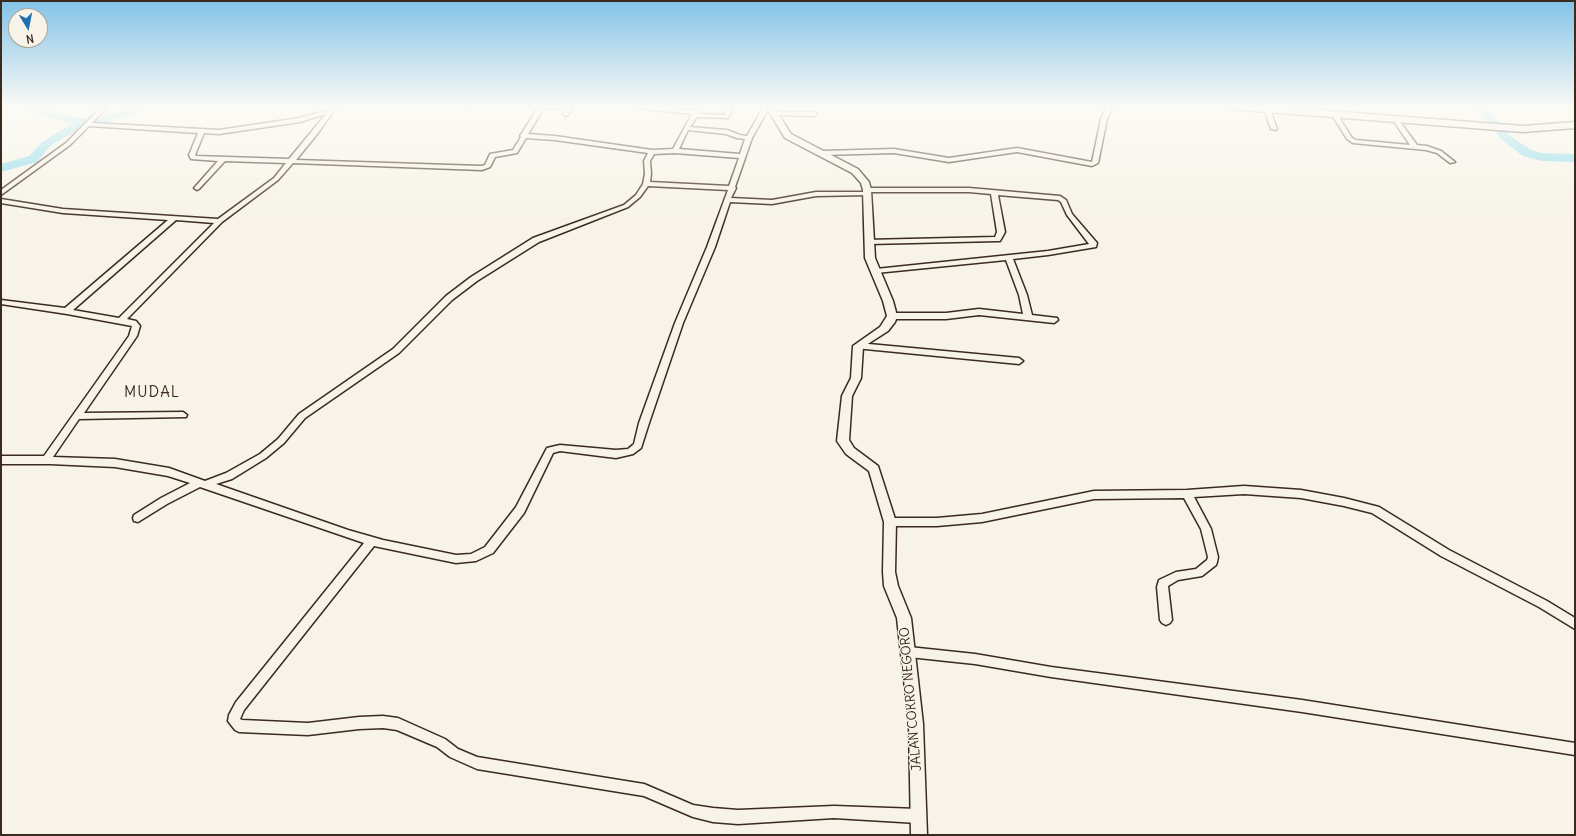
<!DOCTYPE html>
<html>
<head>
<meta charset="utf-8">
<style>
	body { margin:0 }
	#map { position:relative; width:1576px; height:836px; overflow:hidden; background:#f7f3e8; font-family:Delius,sans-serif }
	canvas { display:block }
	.frame { position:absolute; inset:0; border:2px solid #3b2a1e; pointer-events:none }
	.north { position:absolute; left:8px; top:8px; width:40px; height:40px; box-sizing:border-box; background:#f7f3e8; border:1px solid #aca397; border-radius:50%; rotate:170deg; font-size:11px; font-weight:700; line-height:16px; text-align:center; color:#3b2a1e }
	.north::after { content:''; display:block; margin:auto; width:14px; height:18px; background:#1f6fb2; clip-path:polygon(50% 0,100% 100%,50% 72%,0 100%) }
</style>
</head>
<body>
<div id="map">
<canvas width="1576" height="836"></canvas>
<div class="frame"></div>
<div class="north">N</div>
</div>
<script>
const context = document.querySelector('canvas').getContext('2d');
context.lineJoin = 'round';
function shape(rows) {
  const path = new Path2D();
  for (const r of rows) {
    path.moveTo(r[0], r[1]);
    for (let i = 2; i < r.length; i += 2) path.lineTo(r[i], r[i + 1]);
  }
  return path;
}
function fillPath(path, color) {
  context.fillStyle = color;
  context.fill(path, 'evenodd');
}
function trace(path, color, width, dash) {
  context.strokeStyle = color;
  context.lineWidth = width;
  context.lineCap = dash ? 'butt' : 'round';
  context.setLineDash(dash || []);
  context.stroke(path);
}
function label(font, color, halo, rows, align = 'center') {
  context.font = font + ' Delius,sans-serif';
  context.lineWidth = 3;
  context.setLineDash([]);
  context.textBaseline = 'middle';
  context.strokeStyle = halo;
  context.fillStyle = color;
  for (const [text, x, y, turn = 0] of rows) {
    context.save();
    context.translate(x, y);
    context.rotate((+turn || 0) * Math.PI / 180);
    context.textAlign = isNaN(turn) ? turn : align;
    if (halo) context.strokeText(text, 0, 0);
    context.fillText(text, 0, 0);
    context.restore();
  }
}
fillPath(shape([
	[18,106,32,106,78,118,97,119,110,113,128,110,135,106,148,106,135,115,117,118,103,125,86,125,50,146,37,162,1,172,1,164,29,156,42,142,73,123,30,113,18,106],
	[1475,106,1486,106,1509,135,1531,150,1542,153,1575,154,1575,162,1542,161,1523,156,1501,139,1475,106]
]), '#8bdae9');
const minor = shape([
	[102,106,108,106,92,123,219,130,299,118,329,110,333,106,340,106,333,112,318,133,296,160,481,166,485,165,490,154,513,150,521,137,520,136,539,106,560,106,572,109,568,115,566,116,563,114,565,110,544,108,528,134,555,136,652,150,673,149,692,114,635,108,632,106,652,106,695,111,699,106,705,106,700,114,724,115,728,106,734,106,728,118,697,117,690,127,727,130,740,135,747,136,764,106,770,106,752,138,735,187,736,188,731,198,772,200,816,192,867,192,864,190,867,188,969,188,1060,196,1066,200,1072,214,1097,243,1096,247,1048,255,1013,259,1027,295,1032,315,1057,318,1058,320,1054,323,979,315,946,319,892,319,888,316,892,313,946,313,979,309,1023,314,1019,295,1006,260,876,273,872,271,876,269,1048,251,1089,244,1067,215,1061,202,1058,200,998,195,1005,232,1000,241,997,241,869,244,865,242,866,240,995,237,997,232,991,194,969,192,867,192,870,194,869,195,816,196,772,204,730,202,715,247,683,323,649,423,641,448,633,454,616,458,560,451,553,453,524,513,493,553,476,561,456,563,374,546,244,710,240,719,242,720,308,723,359,717,383,716,398,718,445,739,458,749,477,757,644,784,693,805,713,808,738,810,834,806,918,809,923,811,925,816,923,821,918,823,834,818,738,824,713,822,693,817,644,796,477,769,450,757,437,747,397,730,383,728,359,729,308,735,239,732,235,730,228,721,229,715,236,702,364,543,200,487,167,504,138,522,134,521,133,518,134,515,161,498,190,483,168,476,115,467,50,464,1,464,1,456,44,456,129,336,132,326,67,314,1,304,1,300,65,308,168,220,63,213,1,203,1,199,63,209,218,219,274,178,286,163,225,161,199,189,197,190,194,188,195,187,218,161,191,159,189,155,198,133,89,126,70,145,1,195,1,190,66,143,102,106],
	[326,114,289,159,196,156,195,155,204,133,219,134,300,122,326,114],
	[688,130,726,134,737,138,745,139,740,154,679,149,688,130],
	[526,138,555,140,648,153,644,161,645,174,643,184,636,195,624,205,533,238,471,277,446,296,393,349,299,414,278,439,260,454,226,473,205,481,169,468,115,459,53,457,79,419,186,417,187,415,183,412,84,413,137,336,140,326,136,321,127,319,222,222,278,180,293,163,482,170,490,167,495,157,517,153,526,138],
	[675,153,739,158,729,186,650,182,651,174,650,161,654,154,675,153],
	[648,186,728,190,707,247,675,323,639,423,634,444,628,449,616,450,560,445,547,448,516,507,485,547,471,554,456,555,383,540,348,530,216,484,232,479,266,458,284,443,305,418,399,353,452,300,477,281,539,242,628,207,640,197,648,186],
	[176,220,214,223,119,318,73,310,176,220],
	[462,106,470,106,467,108,462,106],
	[1107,106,1113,106,1107,119,1098,163,1092,166,1017,152,949,162,894,153,823,155,820,153,823,151,894,149,949,158,1017,148,1092,162,1101,119,1107,106],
	[1304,106,1312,106,1326,114,1321,115,1304,106],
	[1265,108,1270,109,1277,129,1276,130,1271,129,1264,109,1265,108],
	[774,112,814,112,817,114,814,116,772,115,771,114,774,112],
	[1333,114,1337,114,1352,138,1356,140,1410,145,1393,120,1398,119,1417,145,1427,146,1441,151,1455,162,1450,163,1437,153,1426,150,1353,143,1347,139,1332,115,1333,114],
	[858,343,1019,358,1023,361,1019,364,855,348,854,346,858,343],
	[1244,486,1301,490,1344,498,1379,507,1449,550,1547,601,1575,618,1575,629,1539,607,1441,556,1372,513,1344,506,1301,498,1244,494,1194,497,1211,529,1218,557,1217,562,1216,565,1202,576,1178,580,1168,586,1172,620,1170,623,1166,625,1162,623,1160,620,1157,587,1159,580,1176,572,1196,569,1207,560,1208,557,1201,529,1184,498,1094,499,982,522,937,526,890,526,886,525,885,522,886,519,890,518,937,518,982,514,1094,491,1187,490,1244,486],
	[909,647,975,654,1051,667,1302,700,1575,743,1575,755,1302,712,1051,677,975,664,909,657,905,656,903,652,905,648,909,647]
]);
const tertiary = shape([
	[764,106,774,107,791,134,858,169,869,182,871,190,875,258,893,301,897,316,895,322,888,331,863,347,861,378,852,396,849,440,854,448,878,466,896,522,895,572,898,586,911,618,923,724,927,835,911,835,909,724,897,618,884,586,883,572,884,522,869,471,846,454,837,441,842,396,851,378,853,346,880,327,887,316,883,301,865,258,863,190,861,183,852,173,785,138,768,110,764,106]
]);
const primary = shape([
	[1225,106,1265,106,1523,126,1575,122,1575,128,1523,132,1229,109,1225,106]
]);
trace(minor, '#3b2a1e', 3);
trace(tertiary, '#3b2a1e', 3);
trace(primary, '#3b2a1e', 3);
fillPath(minor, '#f7f3e8');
fillPath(tertiary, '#f7f3e8');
fillPath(primary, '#f7f3e8');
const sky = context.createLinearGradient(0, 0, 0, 223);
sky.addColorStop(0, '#83c3e8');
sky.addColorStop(0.48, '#fbfaf5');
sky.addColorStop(1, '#fbfaf500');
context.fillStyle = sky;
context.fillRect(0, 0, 1576, 223);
label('13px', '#3b2a1e', '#f7f3e8', [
	["JALAN COKRO NEGORO",911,699,-95]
]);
context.letterSpacing = '1px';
label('15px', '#3b2a1e', '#f7f3e8', [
	["MUDAL",152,393]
]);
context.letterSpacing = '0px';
</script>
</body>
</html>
